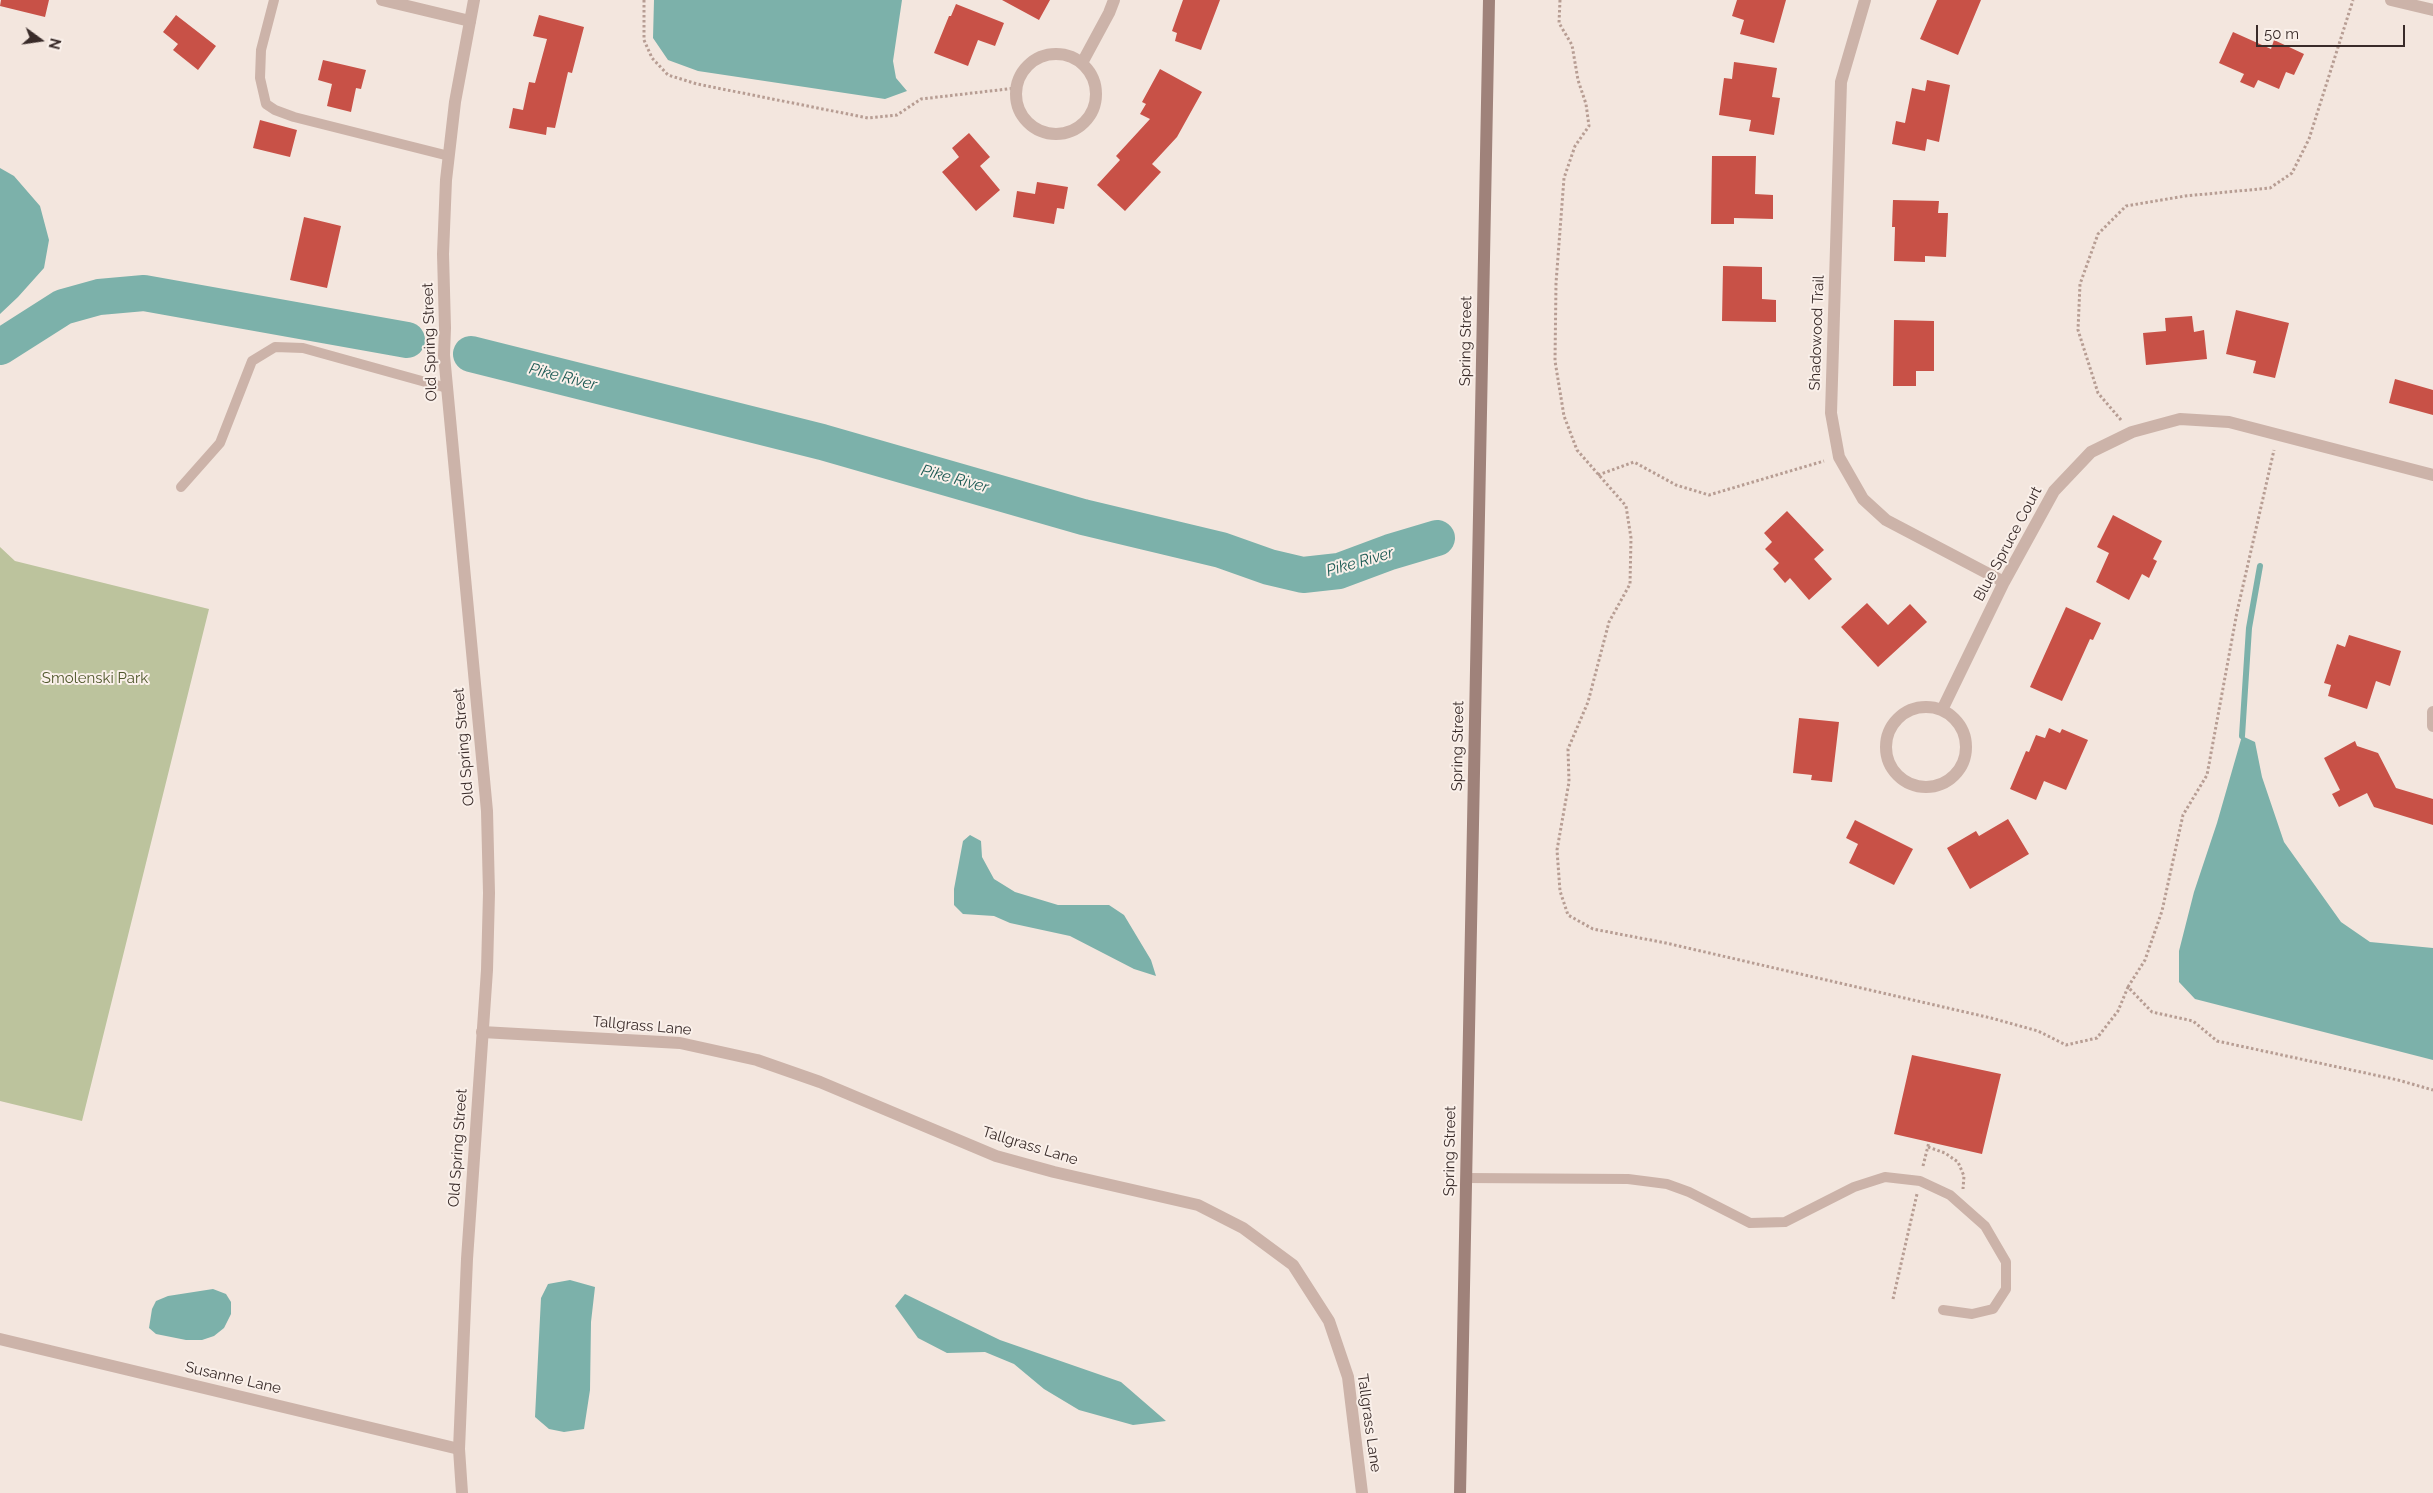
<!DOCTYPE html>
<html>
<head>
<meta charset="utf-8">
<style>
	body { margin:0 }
	#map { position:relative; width:2433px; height:1493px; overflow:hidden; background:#f3e6de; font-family:Raleway,sans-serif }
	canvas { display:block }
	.north { position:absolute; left:15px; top:15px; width:50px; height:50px; -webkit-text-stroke:4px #faf0ea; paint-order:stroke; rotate:104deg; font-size:14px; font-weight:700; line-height:20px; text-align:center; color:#392b29 }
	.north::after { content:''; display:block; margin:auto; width:18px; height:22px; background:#392b29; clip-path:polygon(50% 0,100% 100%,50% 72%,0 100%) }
	.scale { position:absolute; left:2256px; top:25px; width:149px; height:22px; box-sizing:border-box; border:2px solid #392b29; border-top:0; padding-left:6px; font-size:15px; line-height:18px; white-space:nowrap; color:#392b29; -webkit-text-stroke:4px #faf0ea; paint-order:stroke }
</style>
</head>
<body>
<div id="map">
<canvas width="2433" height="1493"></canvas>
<div class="north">N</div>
<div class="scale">50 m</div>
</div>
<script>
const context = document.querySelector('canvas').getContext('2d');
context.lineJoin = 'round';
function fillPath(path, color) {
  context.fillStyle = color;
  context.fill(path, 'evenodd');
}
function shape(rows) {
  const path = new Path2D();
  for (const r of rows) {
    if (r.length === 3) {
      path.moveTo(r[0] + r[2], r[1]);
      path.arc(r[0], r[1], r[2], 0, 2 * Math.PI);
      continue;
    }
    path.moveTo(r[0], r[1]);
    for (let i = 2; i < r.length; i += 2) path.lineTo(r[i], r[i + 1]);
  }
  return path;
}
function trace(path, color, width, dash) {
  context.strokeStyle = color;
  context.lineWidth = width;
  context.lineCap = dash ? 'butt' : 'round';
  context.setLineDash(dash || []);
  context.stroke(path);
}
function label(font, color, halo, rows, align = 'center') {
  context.font = font + ' Raleway,sans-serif';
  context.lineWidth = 4;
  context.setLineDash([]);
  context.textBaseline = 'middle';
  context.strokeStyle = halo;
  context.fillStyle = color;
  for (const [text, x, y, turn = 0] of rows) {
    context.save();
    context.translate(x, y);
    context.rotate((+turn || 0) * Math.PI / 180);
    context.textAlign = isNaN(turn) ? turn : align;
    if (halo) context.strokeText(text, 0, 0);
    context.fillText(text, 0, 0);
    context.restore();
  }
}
fillPath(shape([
	[0,547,15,561,209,609,82,1121,0,1101]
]), '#bcc39d');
fillPath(shape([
	[654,0,902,0,893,61,896,78,907,91,885,99,698,71,668,60,653,38],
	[0,168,14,176,40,206,49,240,44,268,18,297,0,314],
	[2242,736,2255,742,2262,777,2284,842,2341,922,2370,942,2433,948,2433,1060,2195,999,2179,982,2179,951,2194,892,2217,823],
	[970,835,981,841,982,857,994,879,1015,892,1058,905,1109,905,1124,915,1151,960,1156,976,1134,969,1070,936,1010,923,994,916,963,914,954,905,954,889,963,841],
	[570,1280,595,1287,591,1322,590,1390,584,1429,564,1432,549,1429,535,1417,541,1298,548,1284],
	[213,1289,226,1294,231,1302,231,1314,224,1328,214,1336,202,1340,186,1340,156,1334,149,1328,152,1309,156,1301,168,1296],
	[905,1294,1000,1340,1121,1382,1166,1421,1133,1425,1079,1410,1044,1389,1014,1364,985,1352,947,1353,918,1338,895,1306]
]), '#7cb1aa');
trace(shape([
	[2242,736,2249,628,2260,566]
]), '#7cb1aa', 6);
trace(shape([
	[0,347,63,307,99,297,144,293,407,340],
	[471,354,822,442,1083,517,1221,550,1269,567,1303,575,1339,571,1390,552,1437,538]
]), '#7cb1aa', 36);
fillPath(shape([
	[1,0,49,0,45,17,0,6],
	[1002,0,1050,0,1039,20],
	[1183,0,1220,0,1201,50,1175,41,1177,33,1172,31],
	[1737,0,1786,0,1774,43,1740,34,1744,20,1732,16],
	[1937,0,1981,0,1958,55,1920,39],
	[956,4,1004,23,995,46,978,40,968,66,934,53,949,16,951,16],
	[176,15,216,46,198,70,173,50,178,44,163,32],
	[539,15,584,27,572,73,568,72,555,128,547,127,546,135,509,128,513,108,523,110,529,82,535,83,547,39,533,36],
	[2233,32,2271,49,2274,40,2304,54,2294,75,2286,72,2279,89,2258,80,2254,88,2240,82,2244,74,2219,63],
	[323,60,366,70,361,89,356,88,351,112,327,106,332,84,318,80],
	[1734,62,1777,68,1772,97,1780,98,1774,135,1749,131,1751,120,1719,115,1724,78,1732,79],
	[1160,69,1202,92,1177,137,1152,164,1161,172,1125,211,1097,185,1120,160,1116,156,1150,119,1140,114,1146,104,1142,102],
	[1927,80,1950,85,1939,142,1927,139,1925,151,1892,144,1896,121,1905,123,1912,88,1925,91],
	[260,120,297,130,290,157,253,148],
	[969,133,990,157,980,166,1000,190,976,211,942,172,959,157,952,148],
	[1712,156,1756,156,1755,194,1773,195,1773,219,1734,218,1734,224,1711,224],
	[1037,182,1068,187,1064,209,1057,208,1054,224,1013,217,1017,191,1035,194],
	[1893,200,1939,201,1938,213,1948,213,1946,257,1925,256,1925,262,1894,261,1895,227,1892,227],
	[304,217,341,226,327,288,290,280],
	[1723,266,1762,267,1762,299,1776,300,1776,322,1722,321],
	[2236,310,2289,323,2275,378,2253,373,2256,361,2226,354],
	[2192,316,2194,332,2204,330,2207,359,2146,365,2143,333,2166,331,2165,318],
	[1894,320,1934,321,1934,371,1916,371,1916,386,1893,386],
	[2395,379,2433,390,2433,415,2389,403],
	[1787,511,1824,550,1814,559,1832,579,1809,600,1790,578,1785,583,1773,569,1779,563,1765,549,1772,542,1764,533],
	[2113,515,2162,541,2153,559,2157,561,2149,578,2142,574,2129,600,2096,582,2109,553,2097,547],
	[1867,603,1888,625,1910,604,1927,622,1878,667,1841,627],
	[2066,607,2101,623,2093,640,2090,639,2062,701,2030,687],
	[2349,635,2401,651,2390,686,2376,681,2367,709,2328,696,2331,685,2324,683,2337,644,2345,647],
	[1799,718,1839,722,1832,782,1811,780,1812,775,1793,773],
	[2049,728,2060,733,2062,729,2088,740,2066,790,2044,781,2036,800,2010,789,2026,751,2029,752,2036,735,2045,738],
	[2355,741,2357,746,2378,753,2396,788,2433,799,2433,825,2374,807,2367,793,2339,807,2332,794,2340,790,2324,758],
	[2008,819,2029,854,1970,889,1947,848,1976,831,1979,836],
	[1855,820,1913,849,1894,885,1849,863,1858,844,1846,838],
	[1912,1055,2001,1074,1982,1154,1894,1134]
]), '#c85147');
trace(shape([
	[644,0,644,40,652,58,668,75,697,84,868,118,897,115,921,99,1016,88],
	[1560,0,1559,23,1572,45,1578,80,1586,104,1589,126,1575,146,1564,178,1556,283,1555,361,1564,416,1577,450,1626,506,1631,538,1630,584,1609,622,1588,702,1568,749,1569,782,1557,850,1560,891,1568,915,1593,929,1666,943,1991,1018,2038,1031,2066,1045,2097,1038,2118,1011,2128,987,2152,1012,2193,1021,2217,1041,2398,1080,2433,1090],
	[2121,420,2098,393,2078,330,2080,284,2098,234,2126,206,2185,196,2270,188,2292,173,2309,139,2353,0],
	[1598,475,1634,462,1676,485,1709,495,1824,461],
	[2128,987,2145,960,2162,911,2183,815,2207,775,2237,612,2274,450],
	[1928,1147,1945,1153,1958,1162,1964,1176,1963,1189],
	[1923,1166,1929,1142],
	[1893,1299,1917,1194]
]), '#b79d93', 3, [2.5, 2.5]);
trace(shape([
	[274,0,261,50,260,78,266,104,275,110,294,117,449,156],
	[181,487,220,443,252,361,275,347,303,348,447,388],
	[1466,1178,1628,1179,1667,1184,1689,1192,1750,1223,1785,1222,1854,1187,1885,1177,1920,1181,1950,1195,1985,1226,2006,1262,2006,1289,1993,1309,1972,1314,1943,1310]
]), '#ccb3a9', 10);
trace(shape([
	[382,0,470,21],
	[1865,0,1841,82,1831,413,1839,457,1863,499,1886,520,2004,582],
	[2391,0,2433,10],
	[1056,94,40],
	[1082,63,1109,13,1114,0],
	[1926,747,40],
	[1942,710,2004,582,2054,491,2091,452,2132,432,2180,419,2229,422,2433,475],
	[2433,712,2433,726],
	[482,1032,680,1043,757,1060,820,1082,996,1156,1054,1172,1198,1205,1243,1228,1293,1265,1329,1321,1348,1377,1362,1493],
	[0,1339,459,1449]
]), '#ccb3a9', 12);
trace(shape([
	[462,1493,459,1449,467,1259,487,970,489,893,487,811,444,355,445,328,443,254,446,180,455,102,474,0]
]), '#ccb3a9', 12);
trace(shape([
	[1460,1493,1489,0]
]), '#9f827a', 12);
label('15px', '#392b29', '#faf0ea', [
	["Shadowood Trail",1817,333,-88],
	["Spring Street",1466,341,-89],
	["Old Spring Street",430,342,-92],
	["Blue Spruce Court",2008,544,-62],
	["Spring Street",1458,746,-89],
	["Old Spring Street",464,747,-95],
	["Tallgrass Lane",642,1026,5],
	["Tallgrass Lane",1030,1146,17],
	["Old Spring Street",458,1148,-86],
	["Spring Street",1450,1151,-89],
	["Susanne Lane",233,1378,13],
	["Tallgrass Lane",1369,1423,82]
]);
label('15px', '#4f572c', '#faf0ea', [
	["Smolenski Park",95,678]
]);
label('italic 16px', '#1e5b55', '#faf0ea', [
	["Pike River",563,377,14],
	["Pike River",955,479,15],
	["Pike River",1360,562,-16]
]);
</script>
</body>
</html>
